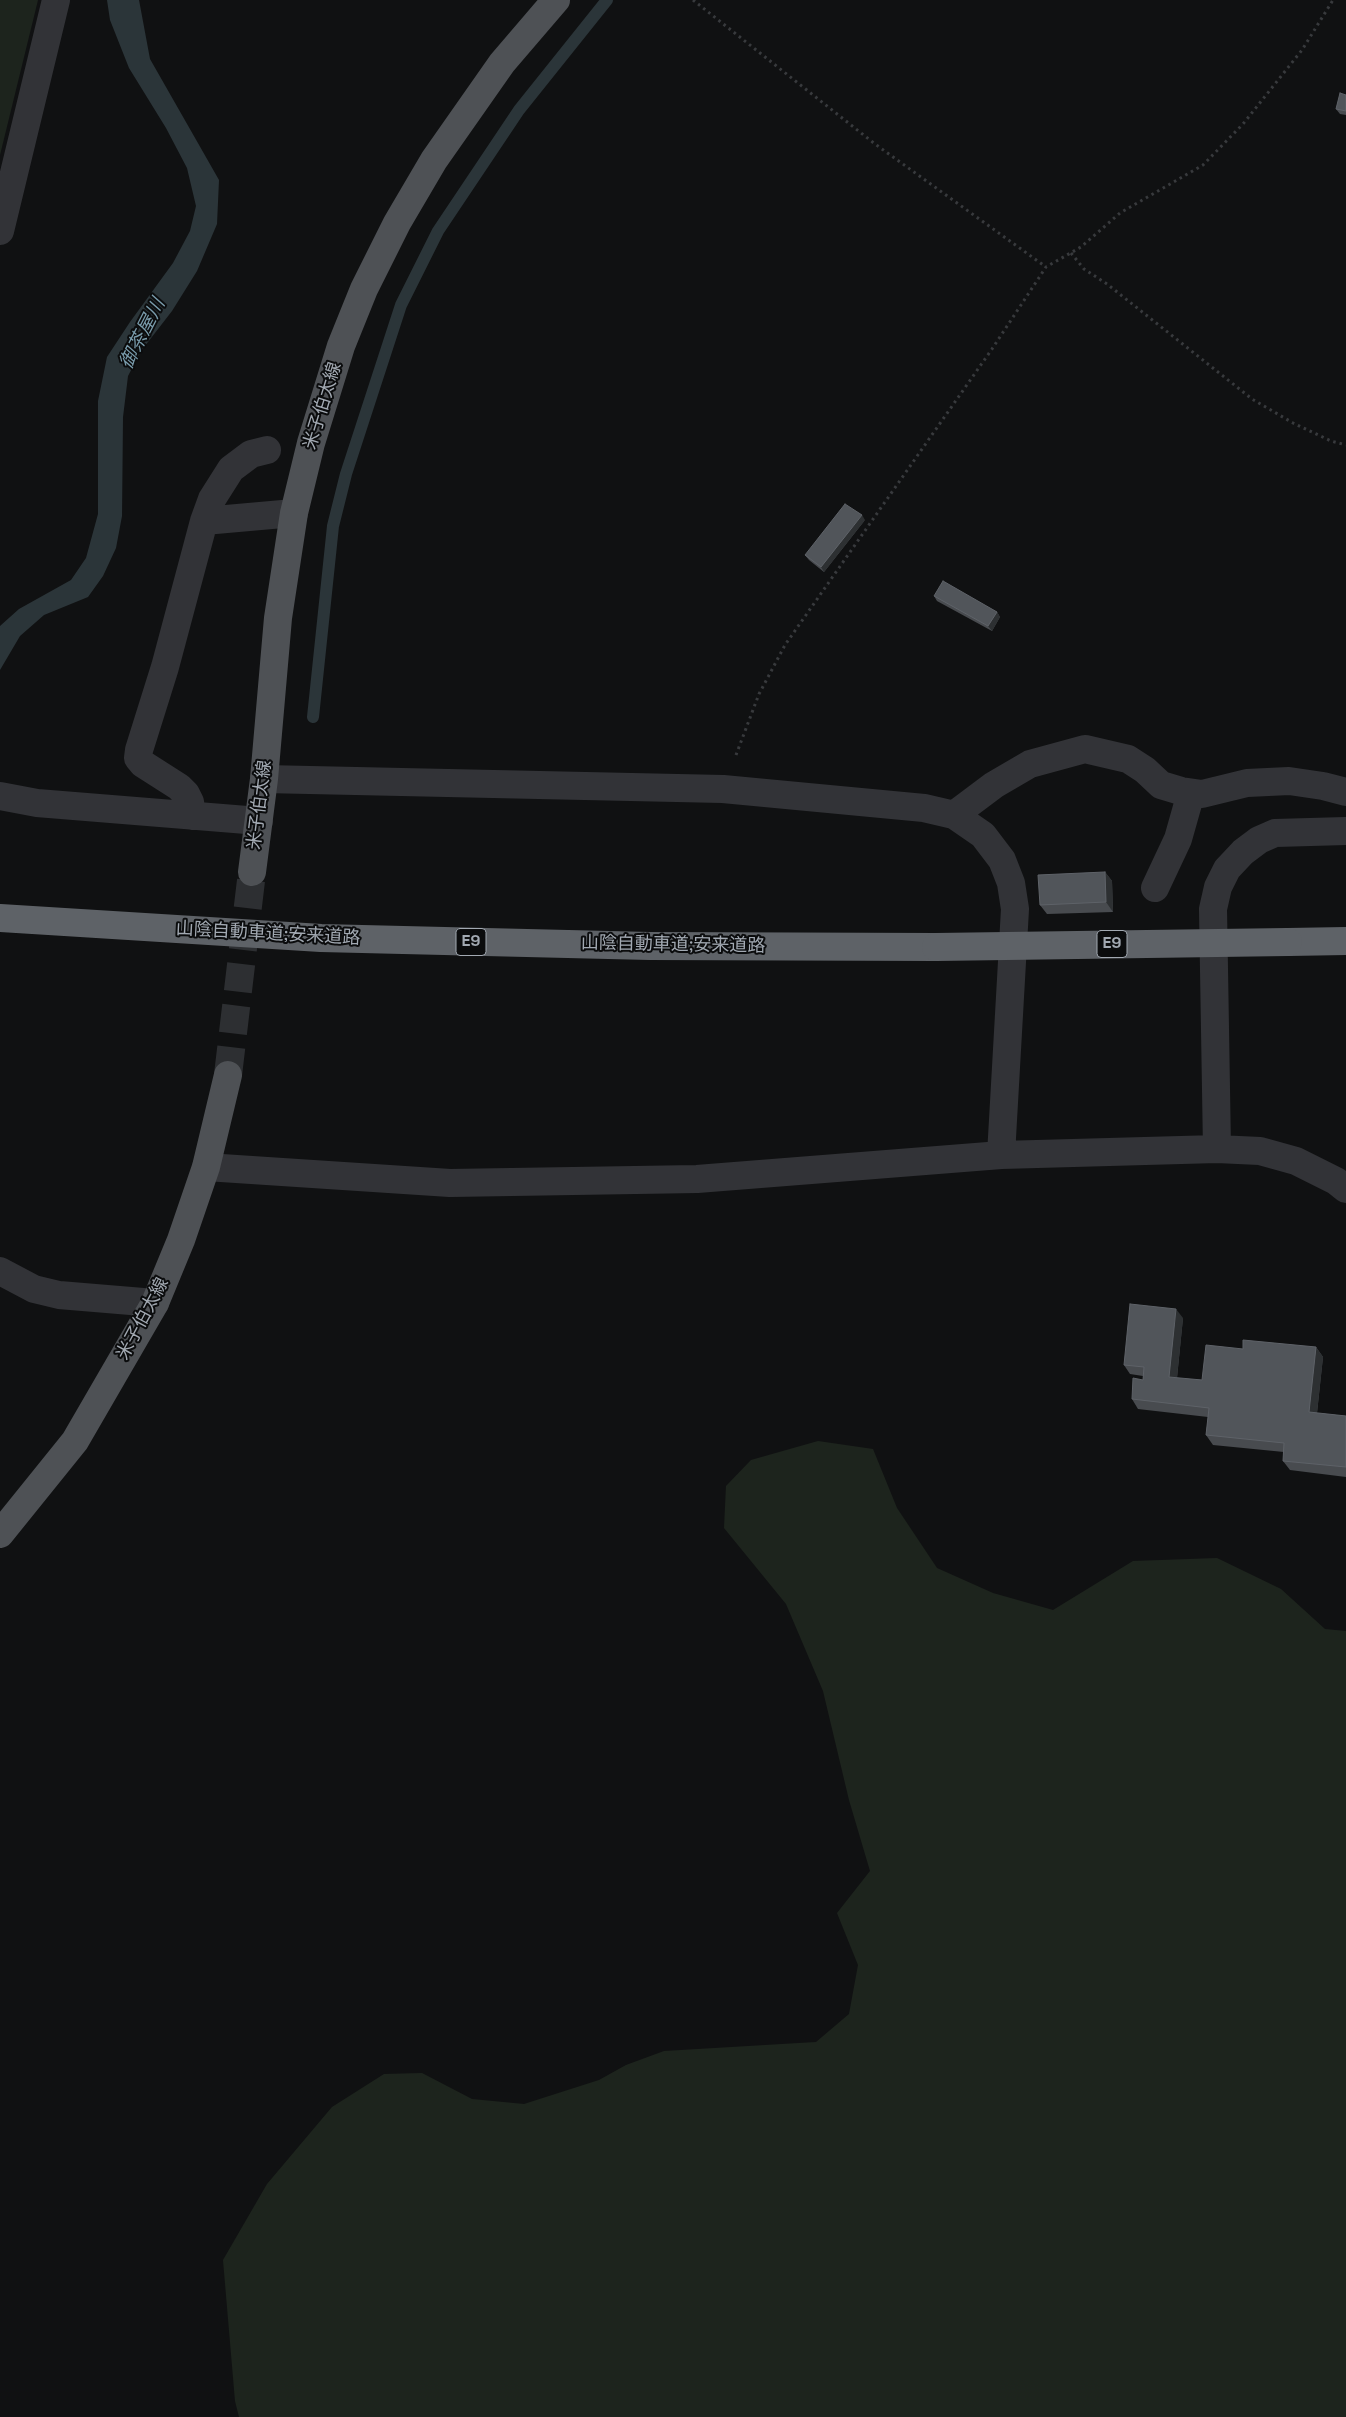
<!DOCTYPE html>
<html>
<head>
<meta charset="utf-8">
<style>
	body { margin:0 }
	canvas { display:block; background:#101112 }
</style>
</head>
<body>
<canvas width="1346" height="2417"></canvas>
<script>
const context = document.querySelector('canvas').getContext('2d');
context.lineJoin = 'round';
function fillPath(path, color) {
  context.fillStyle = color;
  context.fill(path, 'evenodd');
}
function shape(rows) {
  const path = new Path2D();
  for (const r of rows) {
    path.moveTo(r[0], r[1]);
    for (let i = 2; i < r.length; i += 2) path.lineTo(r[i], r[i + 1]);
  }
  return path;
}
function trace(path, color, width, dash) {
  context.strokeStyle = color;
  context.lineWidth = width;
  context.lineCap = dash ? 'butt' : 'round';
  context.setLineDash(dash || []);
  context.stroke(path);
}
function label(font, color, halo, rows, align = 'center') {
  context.font = font + ' "Space Grotesk","Noto Sans JP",sans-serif';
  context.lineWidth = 4;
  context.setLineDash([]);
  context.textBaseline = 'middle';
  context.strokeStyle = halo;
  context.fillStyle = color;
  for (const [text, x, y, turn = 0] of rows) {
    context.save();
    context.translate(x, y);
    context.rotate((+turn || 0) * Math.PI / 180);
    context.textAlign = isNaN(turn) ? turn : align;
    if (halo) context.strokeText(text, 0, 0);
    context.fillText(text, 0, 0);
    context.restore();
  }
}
fillPath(shape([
	[0,0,38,0,0,155],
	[818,1441,873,1449,897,1508,937,1568,993,1593,1053,1610,1133,1561,1217,1558,1281,1589,1325,1629,1346,1631,1346,2417,239,2417,235,2401,223,2260,267,2184,332,2107,384,2074,422,2073,472,2099,524,2104,599,2080,626,2065,664,2051,816,2042,849,2014,858,1965,837,1913,870,1871,849,1800,823,1691,786,1604,724,1528,726,1486,751,1460]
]), '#1d241d');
fillPath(shape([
	[107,0,139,0,150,59,219,180,217,224,197,271,172,311,141,351,128,376,123,417,122,516,116,548,103,576,88,597,44,615,20,636,0,670,0,626,19,609,71,580,86,558,98,514,98,401,107,357,130,322,173,263,190,231,196,206,187,168,166,128,129,68,110,20]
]), '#2b3539');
trace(shape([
	[313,717,333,526,346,474,401,305,438,231,519,110,607,0]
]), '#2b3539', 12);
trace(shape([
	[228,1075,252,872]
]), '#2d2f32', 28, [28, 14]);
trace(shape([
	[693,0,875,144,1046,267],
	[1071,253,1084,269,1107,284,1252,399,1293,423,1331,441,1346,445],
	[736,755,759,694,785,645,992,349,1046,267,1081,247,1120,213,1203,165,1243,124,1302,50,1333,0]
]), '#383a3d', 3, [2.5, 4]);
trace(shape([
	[0,231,56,0],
	[204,521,294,513],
	[264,779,723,789,924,808,954,815,983,835,1002,860,1011,883,1015,909,1001,1155],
	[0,796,37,803,259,821],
	[954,815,994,785,1030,764,1085,749,1128,759,1145,770,1161,785,1181,791,1202,794,1247,783,1289,781,1323,786,1346,792],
	[192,816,190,802,186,794,179,787,143,764,138,758,139,750,165,667,204,521,212,499,231,469,251,454,267,450],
	[1155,888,1178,839,1191,793],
	[1217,1149,1213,909,1218,887,1227,869,1243,852,1259,840,1275,833,1346,831],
	[206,1167,450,1183,697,1179,1001,1155,1217,1149,1260,1151,1296,1161,1336,1181,1346,1189],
	[0,1271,34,1289,59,1295,155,1303]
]), '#323337', 28);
trace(shape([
	[252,872,264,779,278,618,294,513,311,443,341,346,364,289,397,223,434,160,502,63,556,0],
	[0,1534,75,1441,155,1303,181,1240,206,1167,228,1075]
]), '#4e5155', 28);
trace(shape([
	[0,918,321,938,650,946,936,947],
	[1288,942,1346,941]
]), '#5e6267', 28);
trace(shape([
	[936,947,1288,942]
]), '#5e6267', 28);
fillPath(shape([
	[1346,95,1346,115,1340,114,1336,109],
	[865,520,824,572,809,560,805,555],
	[934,596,997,612,1000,617,992,631,937,601],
	[1105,872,1112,881,1113,912,1047,914,1040,905],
	[1183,1318,1177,1378,1202,1380,1243,1349,1316,1347,1323,1357,1317,1413,1346,1416,1346,1477,1290,1470,1283,1461,1284,1452,1213,1445,1206,1435,1208,1417,1138,1409,1132,1399,1143,1380,1143,1376,1130,1374,1124,1365]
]), '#484b4f');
fillPath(shape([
	[862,515,865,520,824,572,821,567],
	[997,612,1000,617,992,631,988,626],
	[1105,872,1112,881,1113,912,1106,902],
	[1176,1309,1183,1318,1176,1387,1169,1377],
	[1316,1347,1323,1357,1316,1422,1309,1412]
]), '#2d3032');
const building = shape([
	[1340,93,1346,95,1346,111,1336,109,1340,93],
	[845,504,862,515,821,567,805,555,845,504],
	[943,581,997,612,988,626,934,596,943,581],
	[1105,872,1106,902,1040,905,1038,875,1105,872],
	[1130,1304,1176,1309,1169,1377,1202,1380,1206,1345,1243,1349,1243,1340,1316,1347,1309,1412,1346,1416,1346,1467,1283,1461,1284,1443,1206,1435,1209,1408,1132,1399,1133,1378,1143,1380,1144,1367,1124,1365,1130,1304]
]);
fillPath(building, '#51555a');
trace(building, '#5e6268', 1);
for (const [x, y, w] of [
	[471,942,30],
	[1112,944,30]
]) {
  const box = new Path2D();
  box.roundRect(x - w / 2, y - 13.5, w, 27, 4);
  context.fillStyle = '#0b0c0d';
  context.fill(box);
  trace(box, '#a2a9b2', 1);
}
label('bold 16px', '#a2a9b2', null, [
	["E9",471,942],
	["E9",1112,944]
]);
label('18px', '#a2a9b2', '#0b0c0d', [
	["米子伯太線",323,406,-73],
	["米子伯太線",260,805,-83],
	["山陰自動車道;安来道路",268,934,3],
	["山陰自動車道;安来道路",673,945,1],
	["米子伯太線",143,1319,-62]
]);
label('italic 19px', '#7a9cac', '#0b0c0d', [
	["御茶屋川",143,334,-63]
]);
</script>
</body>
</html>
